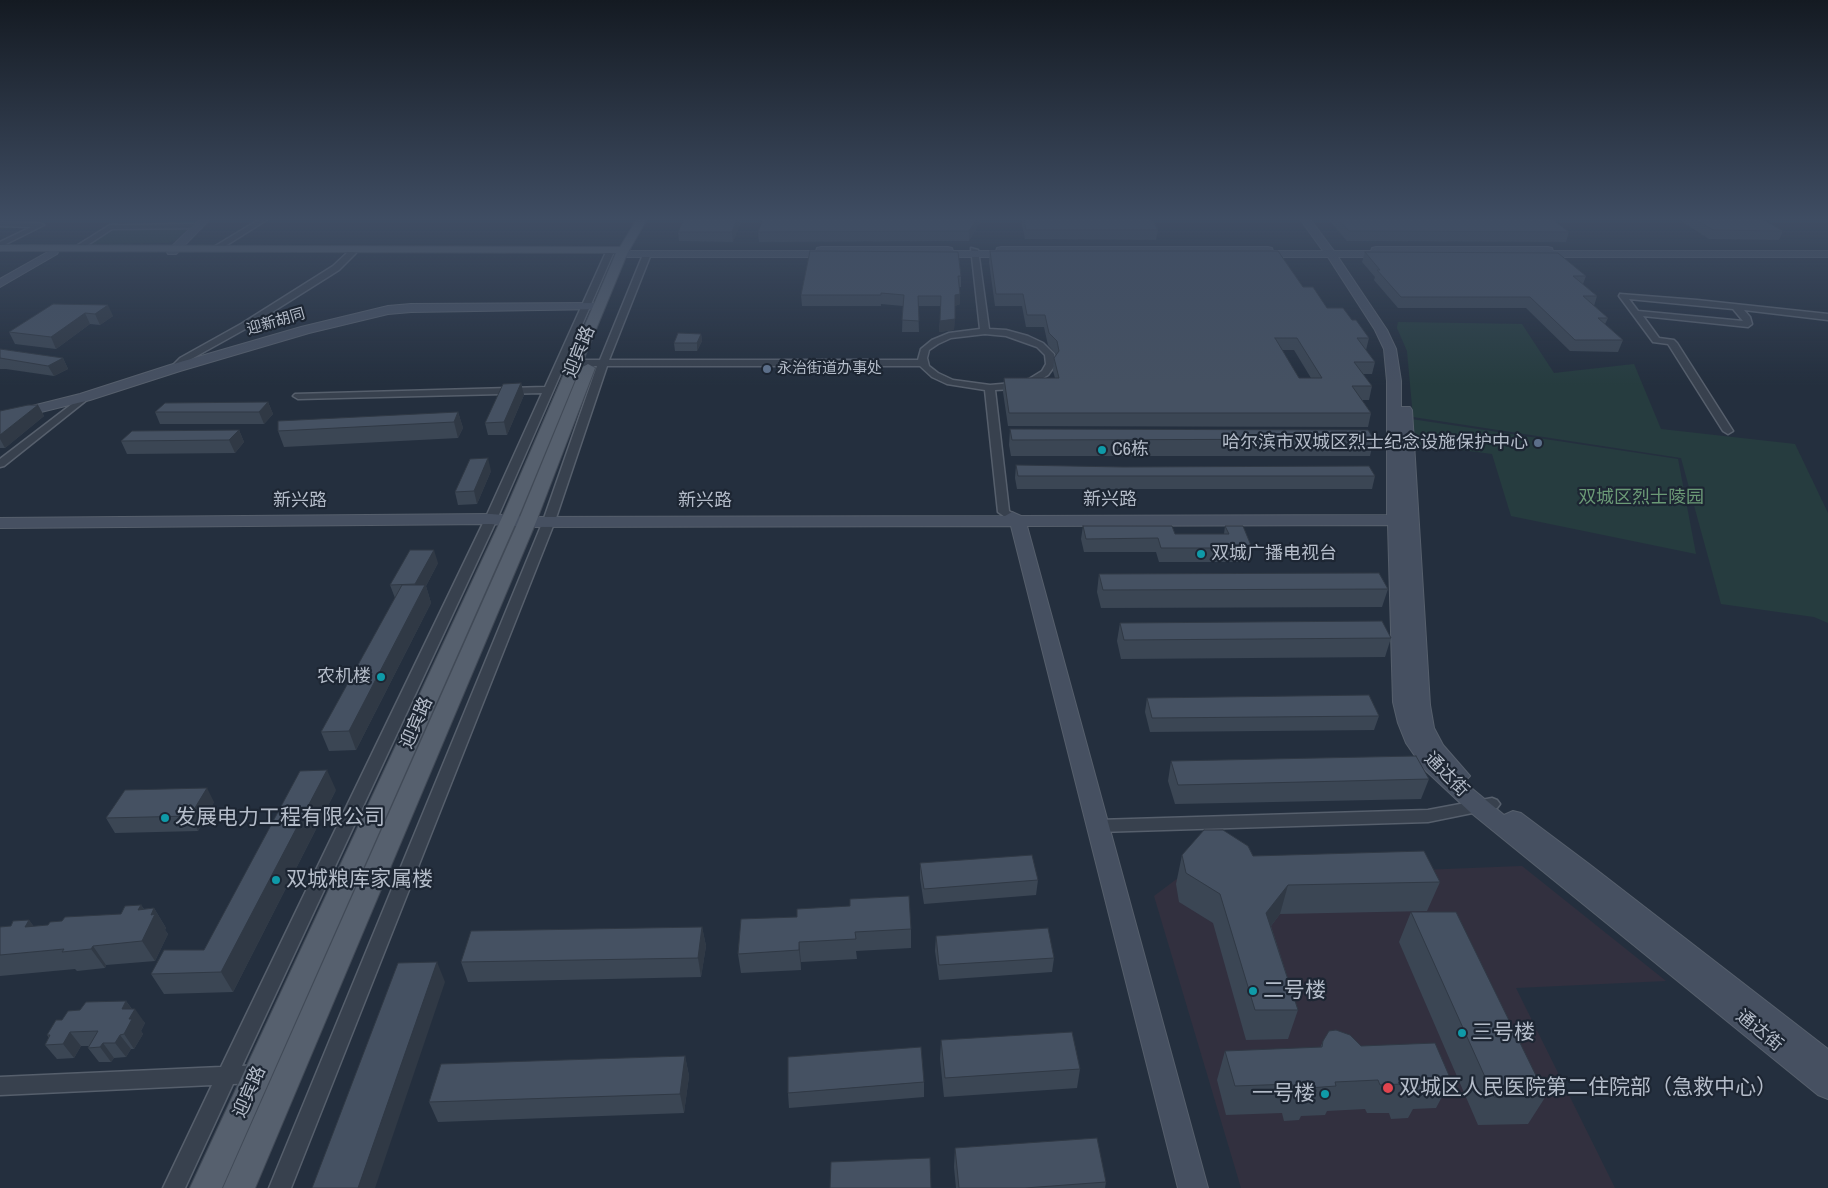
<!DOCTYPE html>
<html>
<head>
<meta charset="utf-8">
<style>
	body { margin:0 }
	canvas { display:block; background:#242f3e }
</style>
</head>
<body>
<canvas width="1828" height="1188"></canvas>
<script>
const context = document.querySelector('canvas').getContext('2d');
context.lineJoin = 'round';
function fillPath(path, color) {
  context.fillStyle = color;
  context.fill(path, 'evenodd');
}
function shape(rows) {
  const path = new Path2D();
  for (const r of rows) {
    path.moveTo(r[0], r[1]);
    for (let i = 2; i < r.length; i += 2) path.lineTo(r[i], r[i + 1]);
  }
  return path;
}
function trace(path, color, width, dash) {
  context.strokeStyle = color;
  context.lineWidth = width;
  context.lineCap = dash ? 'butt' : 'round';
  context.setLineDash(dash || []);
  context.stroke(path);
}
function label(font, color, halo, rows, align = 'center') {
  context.font = font + ' "Archivo Narrow","Noto Sans SC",sans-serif';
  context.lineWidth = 4.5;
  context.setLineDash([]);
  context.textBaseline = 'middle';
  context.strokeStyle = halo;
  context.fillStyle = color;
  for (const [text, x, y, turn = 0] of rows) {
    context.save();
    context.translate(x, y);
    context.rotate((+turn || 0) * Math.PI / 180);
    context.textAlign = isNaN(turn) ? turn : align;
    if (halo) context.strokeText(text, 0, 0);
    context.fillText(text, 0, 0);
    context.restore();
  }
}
fillPath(shape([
	[1202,860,1247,877,1522,866,1666,981,1516,988,1615,1188,1241,1188,1154,896]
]), '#32303f');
fillPath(shape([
	[111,227,190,227,175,241,168,243,85,244],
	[1398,322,1522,324,1554,373,1634,364,1661,429,1795,444,1828,513,1828,623,1814,617,1721,604,1681,458,1413,417,1407,351,1397,328],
	[1411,419,1678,459,1696,554,1511,516,1492,454,1416,444]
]), '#263c3f');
const street = shape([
	[260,219,268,219,219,250,212,248,260,219],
	[0,222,40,223,44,225,0,247,0,242,31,227,0,226,0,222],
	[198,224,202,226,201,228,112,229,80,250,73,248,110,225,198,224],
	[971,248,978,250,989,329,1006,330,1028,336,1043,343,1054,354,1056,364,1048,375,1035,383,1013,389,995,390,1009,511,1016,515,1018,517,1016,519,1008,519,998,512,985,390,947,384,932,377,920,366,607,366,555,521,291,1188,269,1188,543,521,597,366,576,366,571,363,576,360,600,360,644,252,651,254,609,360,918,360,921,349,932,340,949,333,980,329,971,248],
	[985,334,1006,336,1037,347,1045,355,1046,364,1042,371,1029,379,1013,383,990,385,953,380,938,373,929,366,927,358,929,350,938,344,951,338,985,334],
	[349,251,356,253,339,270,247,328,186,362,178,370,175,371,170,368,180,358,241,324,333,266,349,251],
	[606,252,613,254,497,519,242,1066,258,1065,265,1068,268,1074,265,1080,258,1083,233,1084,185,1188,163,1188,212,1085,0,1095,0,1077,221,1067,485,519,542,393,298,399,293,396,295,394,545,387,606,252],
	[1620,294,1697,300,1828,314,1828,320,1744,310,1750,317,1752,324,1748,327,1643,316,1659,338,1674,340,1677,343,1733,431,1728,434,1723,431,1670,347,1668,344,1653,342,1619,296,1620,294],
	[1629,299,1733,309,1743,321,1638,311,1629,299],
	[85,394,90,397,88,399,4,466,0,467,0,459,85,394],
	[1492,798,1497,800,1500,804,1497,808,1428,822,1098,832,1092,830,1090,826,1092,822,1098,820,1428,810,1492,798]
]);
const secondary = shape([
	[200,219,210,219,176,254,168,254,167,252,168,250,200,219],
	[1300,219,1310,219,1334,251,1371,251,1372,248,1376,247,1548,247,1552,248,1553,251,1828,251,1828,257,1536,257,1532,256,1531,253,1393,253,1392,256,1388,257,1338,257,1387,330,1396,349,1401,381,1401,407,1410,407,1412,410,1430,705,1434,728,1443,745,1470,776,1464,782,1504,815,1513,811,1521,813,1589,864,1828,1049,1828,1099,1818,1095,1470,812,1424,769,1406,743,1398,723,1393,702,1388,525,1027,526,1208,1188,1178,1188,1011,526,527,527,491,524,0,528,0,518,491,514,527,517,1005,516,1012,512,1021,516,1387,515,1387,381,1384,349,1375,330,1328,257,1256,257,1252,256,1251,253,1018,253,1017,256,1013,257,936,257,932,256,931,253,838,253,837,256,833,257,621,257,616,254,621,251,816,251,817,248,821,247,948,247,952,248,953,251,996,251,997,248,1001,247,1268,247,1272,248,1273,251,1323,251,1300,219],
	[53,249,57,250,58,252,57,254,0,287,0,279,53,249],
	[599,303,605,307,603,309,411,312,388,314,309,333,180,371,90,400,0,422,0,414,80,394,170,365,301,327,388,306,411,304,599,303]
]);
const primary = shape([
	[637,219,647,219,627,254,521,511,222,1188,190,1188,505,511,616,253,0,251,0,245,620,247,637,219],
	[588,364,595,368,536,522,255,1188,223,1188,518,522,581,368,588,364]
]);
trace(street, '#565f6c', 3);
trace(secondary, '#565f6c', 2);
trace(primary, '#414a57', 2);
fillPath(street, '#38414e');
fillPath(secondary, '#465061');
fillPath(primary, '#56606e');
fillPath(shape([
	[742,219,733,242,679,241,678,232],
	[763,219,982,219,969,241,759,242,758,232],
	[996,219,1152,219,1158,230,1156,240,1025,239,1021,220,996,220],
	[1330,219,1552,219,1569,232,1566,242,1347,241,1329,220],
	[1678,219,1762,219,1783,231,1779,240,1709,239],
	[990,251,1303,287,1327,308,1352,320,1369,338,1366,350,1375,362,1372,374,1363,374,1372,386,1369,400,1362,400,1371,413,1368,427,1008,426,1003,392,1004,378,1055,378,1053,371,1054,358,1056,355,1056,354,1048,345,1044,327,1026,327,1022,306,995,306,989,262],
	[1282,350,1294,350,1311,378,1299,378],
	[1365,252,1586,276,1583,284,1597,296,1594,306,1608,318,1605,324,1623,340,1618,352,1570,351,1526,308,1398,308,1374,280,1375,277,1362,262],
	[961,276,961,287,959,287,960,304,955,306,954,330,939,332,941,306,918,306,919,332,902,332,903,306,881,304,881,306,802,306,801,295],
	[53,304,113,316,100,325,90,324,56,349,15,344,9,332],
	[701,334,702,341,697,351,675,351,674,343],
	[0,349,63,358,68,369,54,376,6,369,0,369],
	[521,383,524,395,507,435,488,435,485,423],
	[268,402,273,414,264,424,160,424,155,412],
	[38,405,44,416,5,448,0,448,0,411],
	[458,412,463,428,458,438,284,447,278,431],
	[1010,429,1374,439,1370,456,1011,456,1009,445],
	[239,430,244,442,235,453,127,454,121,441],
	[1016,465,1375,476,1372,489,1017,489,1015,478],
	[491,471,477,504,458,505,455,492],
	[1083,526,1175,534,1224,534,1225,526,1252,548,1249,562,1159,562,1156,552,1084,552,1081,539],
	[438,563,426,586,431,603,356,750,329,751,321,732,395,598,390,585],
	[1099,574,1388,589,1382,607,1101,608,1097,592],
	[1120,623,1391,638,1385,657,1121,659,1117,641],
	[1147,698,1379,716,1374,730,1150,732,1145,712],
	[1171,761,1429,779,1421,799,1175,804,1168,781],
	[336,790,233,992,164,994,151,974,204,950],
	[214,802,198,831,115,833,106,818],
	[1182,855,1253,856,1440,882,1427,911,1280,914,1271,926,1298,1010,1288,1039,1246,1040,1213,923,1179,902,1176,884],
	[920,863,1038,880,1036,895,924,904,920,878],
	[141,905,144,909,154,908,166,928,165,930,168,934,155,961,106,965,105,968,77,971,75,969,0,976,0,927,11,926,29,920,34,927,48,925,121,914],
	[1411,912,1546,1096,1528,1124,1478,1125,1399,942],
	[741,919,911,929,911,948,856,951,857,959,801,962,801,970,741,973,738,954],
	[702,927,706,946,701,977,468,982,461,962],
	[936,936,1054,958,1052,972,939,980,935,951],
	[126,1001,132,1009,145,1023,141,1031,143,1034,134,1049,131,1049,126,1057,114,1058,111,1062,99,1062,88,1048,89,1046,81,1046,74,1058,57,1059,45,1045,49,1038,47,1035,62,1020,80,1010],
	[941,1040,1080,1069,1077,1088,944,1097,940,1059],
	[1323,1041,1361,1046,1451,1080,1436,1108,1413,1109,1408,1118,1391,1119,1389,1113,1367,1113,1365,1109,1327,1111,1325,1115,1301,1116,1299,1120,1284,1121,1282,1113,1226,1115,1217,1080,1225,1051,1320,1048],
	[685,1056,689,1076,684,1113,438,1122,429,1102],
	[924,1082,924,1097,789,1108,788,1093],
	[955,1148,1106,1182,1105,1188,956,1188,954,1167]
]), '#3b4654');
fillPath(shape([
	[737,219,742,219,733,242,732,232],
	[977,219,982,219,969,241,969,231],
	[960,294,960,304,954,306,955,295],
	[108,305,113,316,100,325,95,314],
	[85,313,90,324,56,349,51,337],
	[955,319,954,330,939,332,940,321],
	[701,334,702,341,697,351,697,343],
	[63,358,68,369,54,376,48,366],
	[521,383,524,395,507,435,504,422],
	[268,402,273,414,264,424,259,412],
	[38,405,44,416,5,448,0,439,0,435],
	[458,412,463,428,458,438,454,422],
	[239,430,244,442,235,453,229,440],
	[488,458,491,471,477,504,474,491],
	[434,550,438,563,426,586,431,603,356,750,349,731,419,597,415,584],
	[327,770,336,790,233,992,221,972],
	[207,788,214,802,198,831,190,816],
	[1288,885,1280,914,1258,943,1266,913],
	[141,905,152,922,151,915,154,908,166,928,165,930,168,934,155,961,142,941,138,910],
	[29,920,44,940,25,927],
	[702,927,706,946,701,977,698,958],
	[799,942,801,962,801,970,799,950],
	[93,946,106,965,105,968,91,949],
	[437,962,445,982,375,1188,358,1188],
	[126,1001,133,1011,135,1009,145,1023,141,1031,143,1034,134,1049,124,1034,122,1009],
	[70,1032,81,1046,74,1058,63,1044],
	[120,1035,131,1049,126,1057,115,1043],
	[103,1043,114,1058,111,1062,100,1047],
	[685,1056,689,1076,684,1113,680,1094]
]), '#303945');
const building = shape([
	[684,219,737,219,732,232,678,232,684,219],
	[763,219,977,219,969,231,758,232,763,219],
	[1024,219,1152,219,1158,230,1026,230,1024,219],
	[1338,219,1552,219,1569,232,1349,231,1338,219],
	[1695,219,1762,219,1783,231,1713,230,1695,219],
	[810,251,958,252,961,276,958,276,960,294,955,295,955,319,940,321,941,296,918,296,919,321,902,320,904,295,881,293,881,295,801,295,810,251],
	[990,251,1278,251,1303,287,1313,287,1327,308,1343,308,1352,320,1356,320,1369,338,1357,338,1375,362,1354,362,1372,386,1352,386,1371,413,1009,413,1004,378,1059,378,1054,358,1059,351,1057,341,1049,333,1045,315,1027,315,1023,294,996,294,990,251],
	[1275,338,1297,338,1322,378,1299,378,1275,338],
	[1365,252,1558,253,1586,276,1573,276,1597,296,1583,296,1608,318,1598,318,1623,340,1575,340,1530,297,1401,297,1377,270,1380,270,1365,252],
	[53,304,108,305,95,314,85,313,51,337,9,332,53,304],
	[678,333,701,334,697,343,674,343,678,333],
	[0,349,63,358,48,366,0,358,0,349],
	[521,383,504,422,485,423,503,384,521,383],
	[268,402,259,412,155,412,165,403,268,402],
	[28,405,38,405,0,435,0,411,28,405],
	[458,412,454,422,278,431,278,421,458,412],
	[1010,429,1368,430,1374,439,1012,440,1010,429],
	[239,430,229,440,121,441,132,431,239,430],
	[488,458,474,491,455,492,470,459,488,458],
	[1016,465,1123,467,1369,466,1375,476,1018,476,1016,465],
	[1083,526,1172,526,1175,534,1229,534,1225,526,1243,526,1252,548,1161,548,1158,538,1086,539,1083,526],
	[410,550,434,550,415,584,390,585,410,550],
	[1379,573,1388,589,1103,590,1099,574,1379,573],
	[402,585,425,585,349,731,321,732,402,585],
	[1382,621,1391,638,1124,640,1120,623,1382,621],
	[1369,695,1379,716,1152,718,1147,698,1369,695],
	[1416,756,1429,779,1178,785,1171,761,1416,756],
	[327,770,221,972,151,974,164,950,204,950,300,771,327,770],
	[207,788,190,816,106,818,125,790,207,788],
	[1204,830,1223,830,1248,846,1253,856,1424,851,1440,882,1288,885,1266,913,1298,1010,1255,1010,1220,894,1186,873,1182,855,1204,830],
	[1032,855,1038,880,924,889,920,863,1032,855],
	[909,896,911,929,855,932,856,939,799,942,799,950,738,954,741,919,797,917,797,909,850,906,850,899,909,896],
	[141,905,138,910,154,908,151,915,155,914,142,941,93,946,91,949,62,952,64,949,0,955,0,927,11,926,13,921,29,920,25,927,48,925,50,922,62,921,65,917,121,914,125,906,141,905],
	[1411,912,1456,912,1546,1096,1494,1097,1411,912],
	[702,927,698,958,461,962,471,931,702,927],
	[1048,928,1054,958,939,965,936,936,1048,928],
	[437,962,358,1188,312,1188,398,963,437,962],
	[126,1001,122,1009,135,1009,129,1019,132,1019,124,1034,120,1035,115,1043,103,1043,100,1047,88,1048,98,1031,70,1032,63,1044,45,1045,50,1035,47,1035,56,1020,62,1020,68,1011,80,1010,86,1002,126,1001],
	[1336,1030,1350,1035,1361,1046,1435,1043,1451,1080,1418,1081,1422,1090,1405,1090,1402,1084,1380,1085,1378,1080,1335,1082,1336,1086,1309,1088,1310,1092,1295,1092,1292,1084,1235,1086,1225,1051,1322,1047,1323,1041,1329,1031,1336,1030],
	[1072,1032,1080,1069,945,1078,941,1040,1072,1032],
	[921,1047,924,1082,788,1093,788,1057,921,1047],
	[685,1056,680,1094,429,1102,441,1064,685,1056],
	[1097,1138,1106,1182,1025,1188,959,1188,955,1148,1097,1138],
	[930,1158,931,1188,830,1188,831,1162,930,1158]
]);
fillPath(building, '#455162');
trace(building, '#303945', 1);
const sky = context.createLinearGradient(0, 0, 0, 385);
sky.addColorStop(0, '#141a22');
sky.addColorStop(0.57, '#3f4d63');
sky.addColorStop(1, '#3f4d6300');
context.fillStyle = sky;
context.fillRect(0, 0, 1828, 385);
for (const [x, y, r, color] of [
	[767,369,5,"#5c6f8a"],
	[1538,443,5,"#5c6f8a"],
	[1102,450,5,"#0f9aa8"],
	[1201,554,5,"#0f9aa8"],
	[381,677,5,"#0f9aa8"],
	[165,818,5,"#0f9aa8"],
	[276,880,5,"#0f9aa8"],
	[1253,991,5,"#0f9aa8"],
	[1462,1033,5,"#0f9aa8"],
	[1388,1088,6,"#e0444e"],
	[1325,1094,5,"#0f9aa8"]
]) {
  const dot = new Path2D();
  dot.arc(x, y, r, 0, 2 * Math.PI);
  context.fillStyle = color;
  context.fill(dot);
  trace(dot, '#1d2633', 2);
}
label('15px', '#b4bcc9', '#1d2633', [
	["迎新胡同",276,322,-16]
]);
label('15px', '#b4bcc9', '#1d2633', [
	["永治街道办事处",777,369]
], 'left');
label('18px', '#b4bcc9', '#1d2633', [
	["迎宾路",580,352,-68],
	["新兴路",1110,500],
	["新兴路",300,501],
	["新兴路",705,501],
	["迎宾路",417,723,-66],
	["通达街",1446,775,45],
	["通达街",1759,1031,39],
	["迎宾路",250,1092,-66]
]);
label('18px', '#b4bcc9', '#1d2633', [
	["哈尔滨市双城区烈士纪念设施保护中心",1528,443],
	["C6栋",1112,450,"left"],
	["双城广播电视台",1211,554,"left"],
	["农机楼",371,677]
], 'right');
label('18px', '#6b9a76', '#1d2633', [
	["双城区烈士陵园",1641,498]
]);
label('21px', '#b4bcc9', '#1d2633', [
	["发展电力工程有限公司",175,818],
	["双城粮库家属楼",286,880],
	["二号楼",1263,991],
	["三号楼",1472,1033],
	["双城区人民医院第二住院部（急救中心）",1399,1088],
	["一号楼",1315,1094,"right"]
], 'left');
</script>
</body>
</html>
